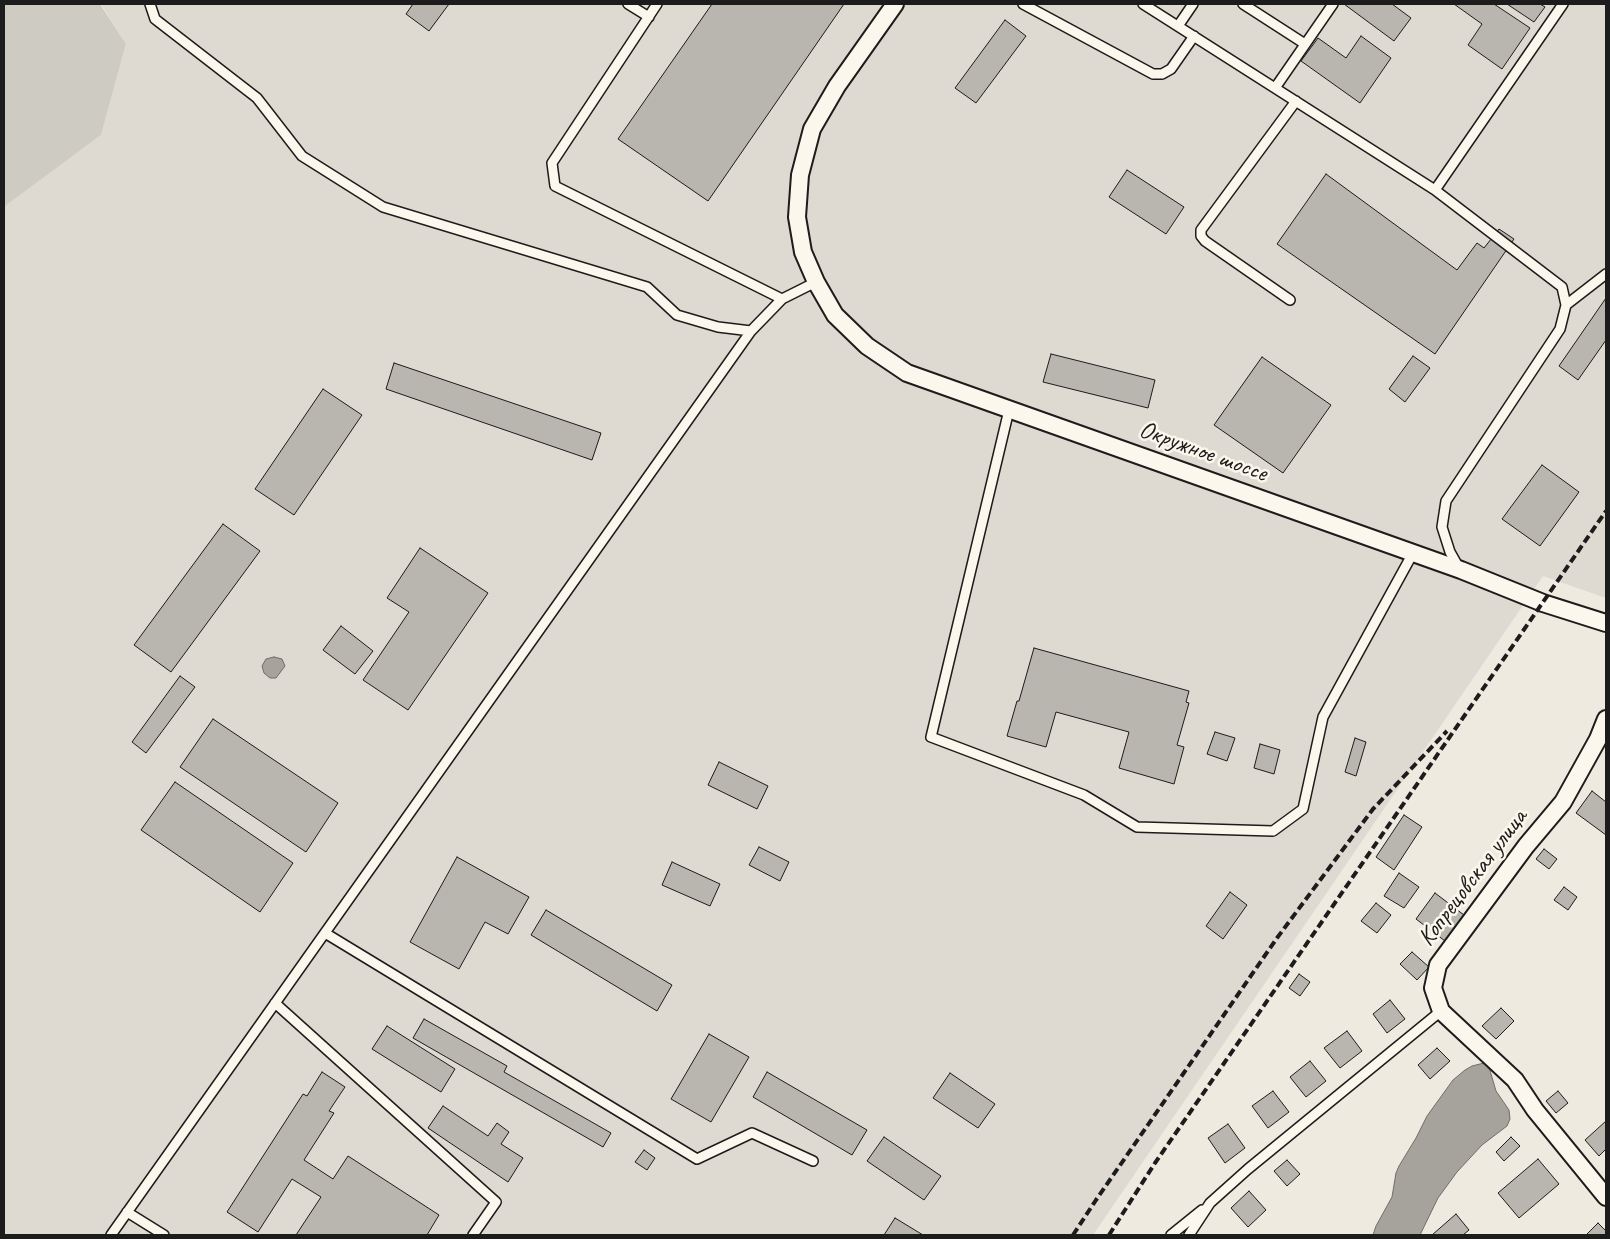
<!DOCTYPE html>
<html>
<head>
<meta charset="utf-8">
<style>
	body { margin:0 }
	#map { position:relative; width:1610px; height:1239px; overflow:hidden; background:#eeeadf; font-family:Caveat,sans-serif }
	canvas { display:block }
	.frame { position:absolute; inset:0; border:5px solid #1c1c1c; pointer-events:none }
</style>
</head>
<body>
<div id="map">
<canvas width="1610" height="1239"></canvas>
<div class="frame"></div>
</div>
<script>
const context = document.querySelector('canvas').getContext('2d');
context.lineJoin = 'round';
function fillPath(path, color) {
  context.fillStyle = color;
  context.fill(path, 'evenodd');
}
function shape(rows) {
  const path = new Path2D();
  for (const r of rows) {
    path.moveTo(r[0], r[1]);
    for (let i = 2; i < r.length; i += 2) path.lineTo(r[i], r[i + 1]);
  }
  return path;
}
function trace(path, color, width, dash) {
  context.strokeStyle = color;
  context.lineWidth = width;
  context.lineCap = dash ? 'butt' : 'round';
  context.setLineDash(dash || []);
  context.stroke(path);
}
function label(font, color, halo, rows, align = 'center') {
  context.font = font + ' Caveat,sans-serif';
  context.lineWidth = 5;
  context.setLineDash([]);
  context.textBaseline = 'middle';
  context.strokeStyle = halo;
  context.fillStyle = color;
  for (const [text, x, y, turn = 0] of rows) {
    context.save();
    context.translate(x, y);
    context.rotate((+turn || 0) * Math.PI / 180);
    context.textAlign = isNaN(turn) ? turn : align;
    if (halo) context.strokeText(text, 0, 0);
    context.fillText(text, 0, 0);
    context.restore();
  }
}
fillPath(shape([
	[101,4,1606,4,1606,598,1543,576,1093,1235,4,1235,4,207,101,135,126,44]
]), '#dedad1');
fillPath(shape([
	[4,4,100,4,126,44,101,135,4,207]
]), '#ceccc2');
const water = shape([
	[274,657,282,659,285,666,276,678,270,678,264,673,262,666,266,659,274,657],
	[1484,1063,1489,1067,1496,1091,1509,1110,1510,1119,1507,1126,1482,1145,1457,1172,1438,1198,1420,1235,1373,1235,1376,1226,1392,1197,1396,1173,1399,1166,1416,1138,1427,1116,1453,1080,1465,1070,1472,1066,1484,1063]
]);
fillPath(water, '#a6a39d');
trace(water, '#6f6d69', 1);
const building = shape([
	[413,4,449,4,429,31,406,14,413,4],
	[712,4,844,4,708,201,618,139,712,4],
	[1344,4,1392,4,1411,18,1394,41,1344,4],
	[1454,4,1494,4,1530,28,1502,69,1468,45,1482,24,1454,4],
	[1507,4,1540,4,1545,7,1534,22,1507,4],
	[1005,20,1026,36,976,103,955,88,1005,20],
	[1361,36,1391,58,1360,103,1301,61,1318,38,1346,58,1361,36],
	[1127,170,1184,207,1166,234,1109,197,1127,170],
	[1326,174,1457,270,1477,243,1484,248,1499,229,1514,239,1435,354,1277,244,1326,174],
	[1606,298,1606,340,1578,380,1559,366,1606,298],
	[1051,354,1155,380,1148,408,1043,382,1051,354],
	[1413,356,1430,368,1405,402,1389,389,1413,356],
	[1262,357,1331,405,1283,473,1214,425,1262,357],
	[394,363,601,433,592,460,386,389,394,363],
	[323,389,362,415,294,515,255,489,323,389],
	[1542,465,1579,492,1540,546,1502,519,1542,465],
	[223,524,260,551,171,672,134,645,223,524],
	[420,548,488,593,408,710,363,680,409,612,387,598,420,548],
	[341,626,373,651,355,674,323,650,341,626],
	[1034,648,1189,691,1186,702,1189,703,1177,745,1184,747,1174,784,1119,768,1129,732,1056,712,1046,747,1007,736,1017,701,1019,701,1034,648],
	[180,676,195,687,146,753,132,742,180,676],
	[213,719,338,803,306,852,180,767,213,719],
	[1215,732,1235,738,1227,761,1207,754,1215,732],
	[1355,738,1366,742,1356,776,1345,772,1355,738],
	[1260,744,1280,750,1274,774,1254,768,1260,744],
	[719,762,768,786,757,809,708,785,719,762],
	[175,782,293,863,260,912,141,830,175,782],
	[1592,791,1606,802,1606,835,1576,813,1592,791],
	[1404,815,1422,827,1394,870,1376,857,1404,815],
	[759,847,789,862,780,881,749,865,759,847],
	[1544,849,1557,859,1549,869,1536,859,1544,849],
	[457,857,529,897,508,934,485,922,459,969,410,942,457,857],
	[672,862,720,884,710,906,662,885,672,862],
	[1399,873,1419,887,1404,908,1384,896,1399,873],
	[1564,887,1577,897,1568,910,1554,900,1564,887],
	[1230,892,1247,905,1223,939,1206,926,1230,892],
	[1435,893,1464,915,1445,941,1416,919,1435,893],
	[1376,903,1391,915,1377,933,1361,921,1376,903],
	[546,910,672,985,657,1011,531,935,546,910],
	[1412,952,1429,967,1417,980,1400,964,1412,952],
	[1299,974,1310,982,1300,996,1289,988,1299,974],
	[1390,1000,1405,1019,1387,1033,1373,1014,1390,1000],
	[1501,1008,1514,1021,1496,1039,1482,1026,1501,1008],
	[424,1019,507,1066,504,1072,611,1133,603,1147,413,1038,424,1019],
	[387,1026,455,1069,441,1092,372,1049,387,1026],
	[1347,1031,1362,1051,1340,1068,1324,1048,1347,1031],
	[709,1034,749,1057,711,1122,671,1099,709,1034],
	[1437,1048,1450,1061,1430,1079,1418,1065,1437,1048],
	[1310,1061,1326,1081,1306,1097,1290,1077,1310,1061],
	[322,1072,345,1087,329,1111,334,1113,304,1160,333,1179,348,1156,439,1215,427,1235,296,1235,321,1197,292,1179,258,1232,227,1212,303,1094,307,1096,322,1072],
	[767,1072,867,1130,852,1155,753,1097,767,1072],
	[950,1073,995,1104,978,1128,933,1098,950,1073],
	[1273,1091,1289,1112,1268,1128,1252,1106,1273,1091],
	[1558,1091,1568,1103,1556,1113,1546,1101,1558,1091],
	[443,1106,488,1136,497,1123,509,1132,501,1144,523,1158,508,1182,428,1128,443,1106],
	[1606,1121,1606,1149,1599,1156,1585,1140,1606,1121],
	[1228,1124,1245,1148,1225,1163,1208,1138,1228,1124],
	[884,1137,941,1176,924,1200,867,1161,884,1137],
	[1511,1137,1520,1146,1504,1161,1496,1152,1511,1137],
	[644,1150,655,1158,647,1170,635,1162,644,1150],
	[1538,1159,1559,1184,1519,1218,1498,1193,1538,1159],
	[1287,1160,1300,1174,1287,1186,1274,1171,1287,1160],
	[1249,1191,1266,1210,1248,1227,1231,1208,1249,1191],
	[1456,1214,1469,1230,1463,1235,1432,1235,1456,1214],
	[895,1218,923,1235,884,1235,895,1218],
	[1598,1223,1606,1231,1606,1235,1586,1235,1598,1223]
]);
fillPath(building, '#b9b6af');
trace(building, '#1c1c1c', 1);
const service = shape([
	[150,4,155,19,257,98,302,156,383,207,647,287,677,315,718,327,751,331],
	[628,4,649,17],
	[657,4,552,163,555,186,782,299],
	[1023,4,1153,74,1162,74,1171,69,1194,36],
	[1143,4,1435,190,1563,4],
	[1243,4,1305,44],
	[1178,26,1193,4],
	[1275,88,1333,4],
	[1435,190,1562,287,1566,305,1560,329,1446,501,1442,527,1450,552,1459,568],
	[1290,300,1205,241,1201,236,1201,230,1296,101],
	[1566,305,1606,274],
	[1009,410,931,737,1084,795,1137,827,1273,831,1303,809,1323,717,1413,553],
	[325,933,697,1159,752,1133,813,1161],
	[275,1003,496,1202,473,1235],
	[127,1212,164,1235],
	[111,1235,751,331,782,299,816,282],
	[1171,1235,1202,1210],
	[1189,1235,1210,1203,1248,1169,1441,1011]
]);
const minor = shape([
	[895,4,837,86,812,129,800,175,797,217,803,252,816,282,835,315,867,346,907,373,1461,570,1543,603,1606,623],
	[1606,719,1598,739,1563,802,1526,846,1438,965,1433,988,1441,1011,1515,1080,1535,1110,1606,1197]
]);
trace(service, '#1c1c1c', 12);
trace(minor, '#1c1c1c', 20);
trace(service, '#fbf7ec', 9);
trace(minor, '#fbf7ec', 16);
trace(shape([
	[1073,1235,1096,1200,1277,938,1373,809,1447,731],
	[1109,1235,1155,1163,1606,511]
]), '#1c1c1c', 4, [8, 4]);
label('25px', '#1c1c1c', '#fbf7ec', [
	["Окружное шоссе",1203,452,20],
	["Копрецовская улица",1473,878,-53]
]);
</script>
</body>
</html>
